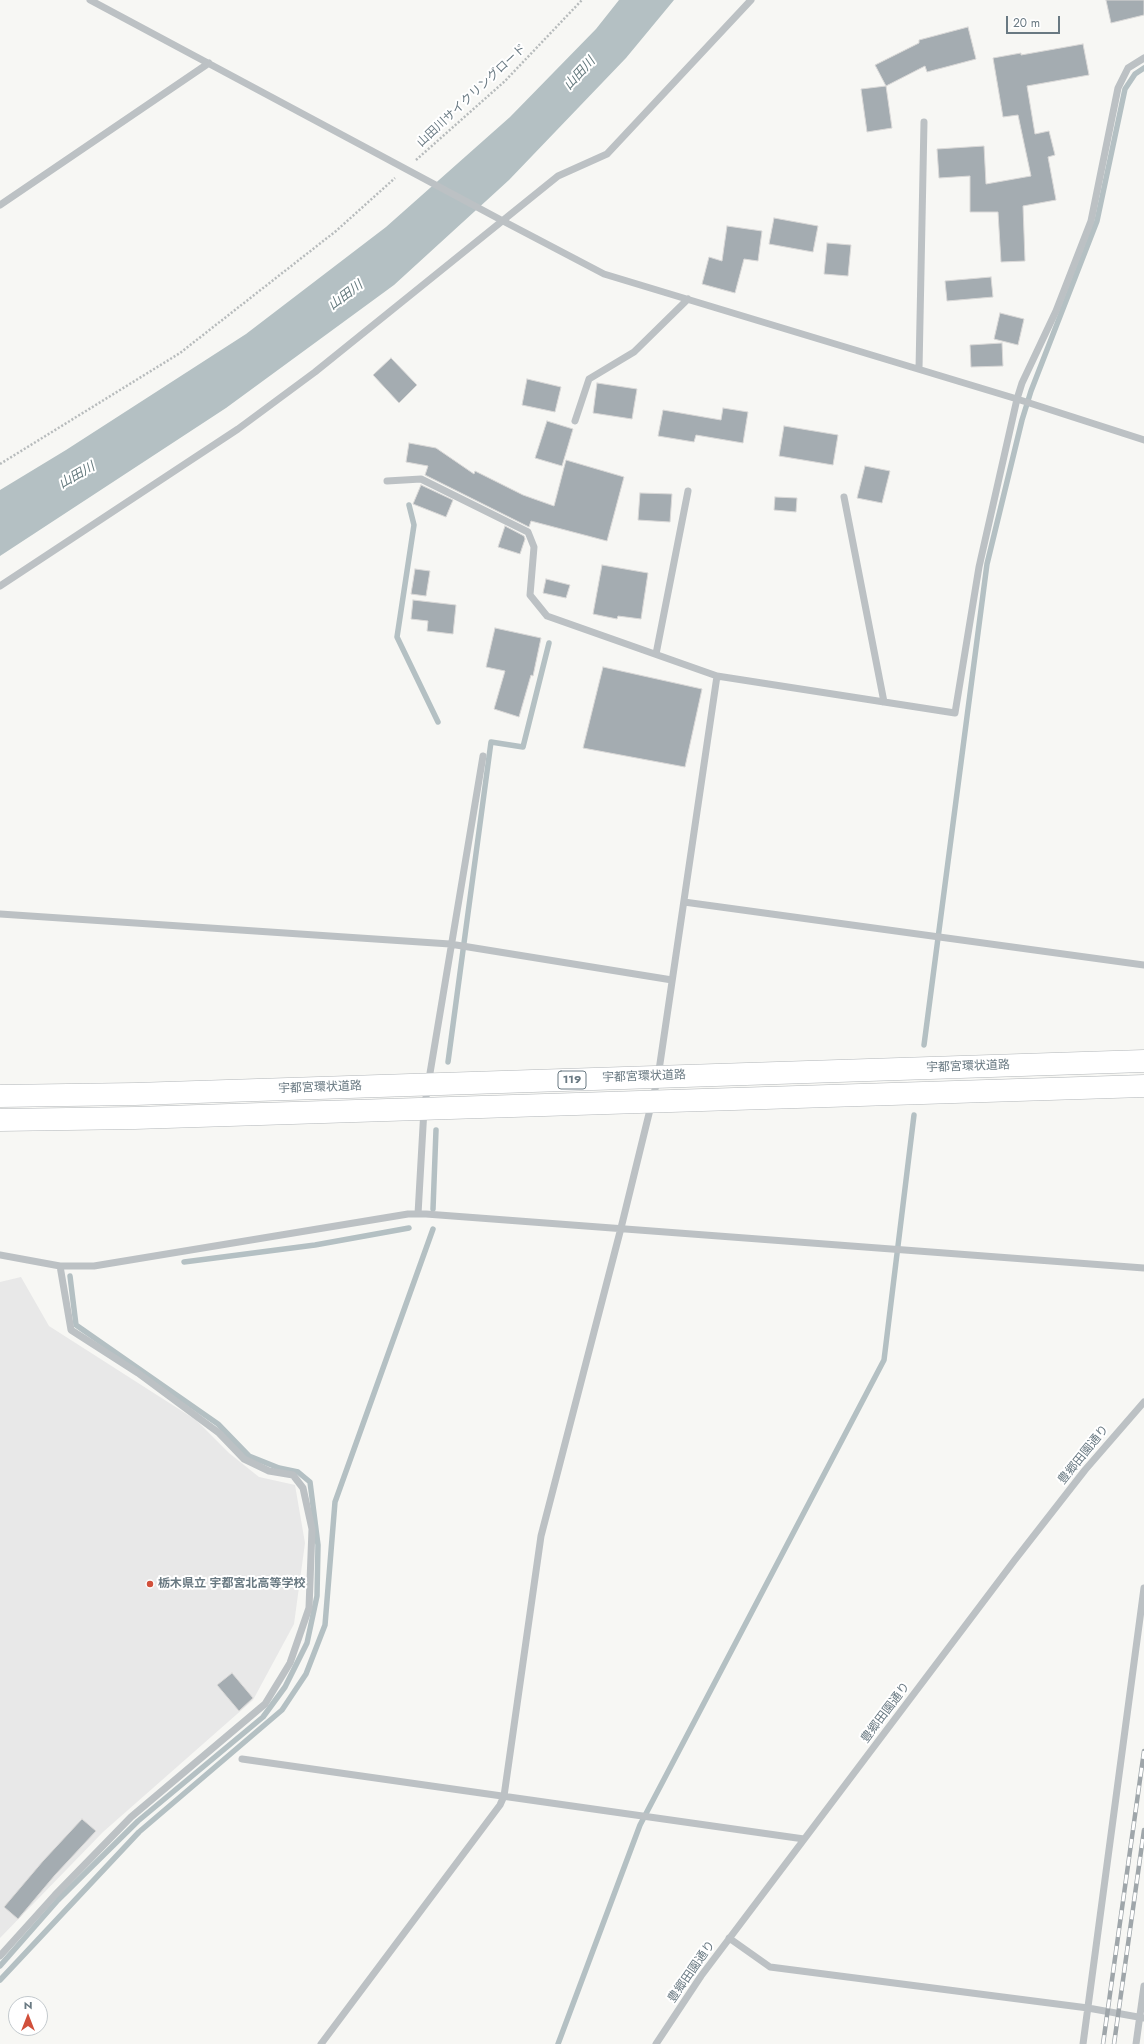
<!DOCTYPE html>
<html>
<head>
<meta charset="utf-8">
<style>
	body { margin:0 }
	#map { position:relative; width:1144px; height:2044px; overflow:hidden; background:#f7f7f4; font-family:Jost,sans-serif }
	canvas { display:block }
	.north { position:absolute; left:8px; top:1996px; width:40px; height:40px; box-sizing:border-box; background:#fff; border:1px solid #c3c9cd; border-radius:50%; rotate:0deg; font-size:11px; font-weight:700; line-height:16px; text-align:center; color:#697982 }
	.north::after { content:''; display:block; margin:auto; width:14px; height:18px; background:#d1503b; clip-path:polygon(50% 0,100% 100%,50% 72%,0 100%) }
	.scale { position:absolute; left:1006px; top:16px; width:54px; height:18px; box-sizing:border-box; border:2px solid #697982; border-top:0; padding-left:5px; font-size:12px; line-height:14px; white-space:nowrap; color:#697982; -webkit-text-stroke:3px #fff; paint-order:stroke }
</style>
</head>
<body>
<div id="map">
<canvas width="1144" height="2044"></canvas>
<div class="north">N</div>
<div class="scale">20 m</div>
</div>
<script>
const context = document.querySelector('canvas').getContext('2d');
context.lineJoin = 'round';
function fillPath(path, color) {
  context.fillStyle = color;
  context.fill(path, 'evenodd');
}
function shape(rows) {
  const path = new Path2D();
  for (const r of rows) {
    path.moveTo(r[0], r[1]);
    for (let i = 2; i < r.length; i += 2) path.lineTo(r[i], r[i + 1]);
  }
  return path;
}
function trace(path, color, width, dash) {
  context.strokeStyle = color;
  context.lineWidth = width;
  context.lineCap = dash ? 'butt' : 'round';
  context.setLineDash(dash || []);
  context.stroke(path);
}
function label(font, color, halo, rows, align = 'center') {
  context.font = font + ' Jost,"Noto Sans JP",sans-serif';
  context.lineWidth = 4;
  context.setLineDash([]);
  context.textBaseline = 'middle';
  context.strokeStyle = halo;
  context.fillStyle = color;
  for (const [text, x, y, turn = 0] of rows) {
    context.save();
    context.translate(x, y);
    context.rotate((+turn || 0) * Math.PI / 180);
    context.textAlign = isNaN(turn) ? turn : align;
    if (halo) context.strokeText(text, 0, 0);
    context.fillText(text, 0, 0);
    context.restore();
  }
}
fillPath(shape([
	[21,1277,49,1326,196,1420,229,1453,259,1477,295,1485,305,1543,294,1624,253,1700,103,1832,0,1938,0,1282]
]), '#e8e8e8');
fillPath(shape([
	[619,0,674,0,626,58,509,180,394,285,226,408,0,556,0,490,66,450,246,334,386,227,510,117,596,29]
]), '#b4c0c3');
trace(shape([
	[409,505,414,525,397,637,438,722],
	[924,1045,987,564,1022,420,1031,391,1097,221,1125,89,1135,74,1144,68],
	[448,1062,491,742,523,747,549,643],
	[433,1209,436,1130],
	[184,1262,315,1245,409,1228],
	[0,1966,58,1900,138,1821,263,1717,285,1687,307,1643,317,1596,318,1545,310,1482,298,1472,279,1468,249,1456,218,1424,76,1325,70,1276],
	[0,1980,139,1832,282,1710,306,1674,325,1625,335,1502,433,1229],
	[558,2044,640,1825,884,1360,914,1115]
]), '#b4c0c3', 5.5);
const building = shape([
	[1106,0,1144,0,1144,15,1111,23,1106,0],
	[968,27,976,59,927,72,925,66,886,86,875,65,919,43,919,40,968,27],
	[1083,44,1089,75,1027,86,1035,134,1049,131,1055,155,1048,157,1056,200,1023,206,1025,261,1001,262,998,212,970,212,970,176,939,178,937,149,984,146,986,184,1031,176,1018,115,1003,117,993,58,1021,53,1021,55,1083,44],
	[886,86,892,128,867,132,861,89,886,86],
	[774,218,818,226,813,252,769,244,774,218],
	[727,226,762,231,758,261,744,259,735,293,702,284,709,257,722,261,727,226],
	[827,243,851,245,848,276,824,274,827,243],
	[991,277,993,297,947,301,945,281,991,277],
	[1000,313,1024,319,1018,345,994,339,1000,313],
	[1002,343,1003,366,971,367,970,345,1002,343],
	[391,358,417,385,399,403,373,375,391,358],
	[527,379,561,387,555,412,522,405,527,379],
	[597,383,637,389,632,419,593,413,597,383],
	[723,408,748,412,743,443,696,435,694,442,658,436,663,410,721,420,723,408],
	[547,421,573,429,562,466,535,458,547,421],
	[784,426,838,435,833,465,779,456,784,426],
	[409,443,436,448,474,474,475,471,523,495,554,506,566,460,624,477,607,541,531,521,529,527,425,475,428,466,406,462,409,443],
	[865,466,890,471,882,503,857,498,865,466],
	[421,485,453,500,446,517,413,504,421,485],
	[640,493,672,494,670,522,638,520,640,493],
	[775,497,797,498,796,512,774,510,775,497],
	[505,526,524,536,525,539,520,554,498,547,505,526],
	[602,565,648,573,641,619,618,616,617,619,593,614,602,565],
	[415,569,430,571,426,596,411,594,415,569],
	[546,579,570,585,566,598,543,593,546,579],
	[413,600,456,605,453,634,427,631,428,621,411,619,413,600],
	[495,628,541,638,533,676,531,675,519,717,494,709,505,671,486,667,495,628],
	[603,667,702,689,685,767,583,748,603,667],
	[232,1673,253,1698,239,1711,217,1685,232,1673],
	[82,1819,96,1831,55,1875,18,1919,4,1907,43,1861,82,1819]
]);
fillPath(building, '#a4acb1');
trace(building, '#d9d8d7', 1);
const highway = shape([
	[0,1096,135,1094,1144,1061],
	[0,1120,135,1118,1144,1086]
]);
trace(highway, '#b2b6b9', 23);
trace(shape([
	[416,160,505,81,582,0],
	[0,464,180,353,336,231,395,178]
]), '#b7bbbc', 2.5, [2, 2]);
trace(shape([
	[90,0,503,221,604,274,1017,399,1144,440],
	[0,205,209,63],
	[919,369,924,122],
	[575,421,589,379,634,352,688,299],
	[387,481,421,479,528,532,534,547,530,595,547,616,717,676],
	[844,497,884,702],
	[0,586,238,429,315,372,558,176,607,154,751,0],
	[656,654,688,491],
	[684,902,1144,965],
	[0,914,450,944,672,980],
	[418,1214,424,1109,483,756],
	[0,1255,60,1266,94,1266,408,1214,426,1214,1144,1268],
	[242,1759,804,1839],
	[729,1938,770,1967,1088,2008,1144,2018],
	[0,1956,55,1895,131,1817,265,1704,290,1663,309,1608,312,1529,303,1488,293,1475,269,1471,244,1459,219,1433,138,1373,71,1330,60,1266],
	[321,2044,500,1805,504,1796,541,1536,621,1228,658,1077,717,676,955,713,979,567,1017,399,1022,383,1056,311,1091,221,1118,88,1128,68,1144,58],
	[656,2044,701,1976,1014,1561,1085,1470,1144,1402],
	[1083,2044,1144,1588],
	[1136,2044,1144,1986]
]), '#bcc1c4', 7);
trace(highway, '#fff', 22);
const rail = shape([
	[1103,2044,1144,1751],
	[1114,2044,1144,1830]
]);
trace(rail, '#9fa6aa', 4.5);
trace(rail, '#fff', 3, [9]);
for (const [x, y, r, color] of [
	[150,1584,4,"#d1503b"]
]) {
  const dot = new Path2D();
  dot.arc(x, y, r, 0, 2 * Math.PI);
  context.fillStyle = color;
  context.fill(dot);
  trace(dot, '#fff', 1.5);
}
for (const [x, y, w] of [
	[572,1080,28]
]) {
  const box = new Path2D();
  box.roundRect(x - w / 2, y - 9, w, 18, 3);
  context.fillStyle = '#fff';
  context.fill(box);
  trace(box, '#697982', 1);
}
label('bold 11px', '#697982', null, [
	["119",572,1080]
]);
label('12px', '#697982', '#fff', [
	["山田川サイクリングロード",472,96,-43],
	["宇都宮環状道路",968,1067,-2],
	["宇都宮環状道路",644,1077,-2],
	["宇都宮環状道路",320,1088,-2],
	["豊郷田園通り",1084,1455,-51],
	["豊郷田園通り",886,1713,-53],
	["豊郷田園通り",692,1972,-55]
]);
label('bold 12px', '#697982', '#fff', [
	["栃木県立 宇都宮北高等学校",158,1584]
], 'left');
label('italic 13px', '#657a7e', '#fff', [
	["山田川",580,74,-48],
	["山田川",346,296,-37],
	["山田川",77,476,-30]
]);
</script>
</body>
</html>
